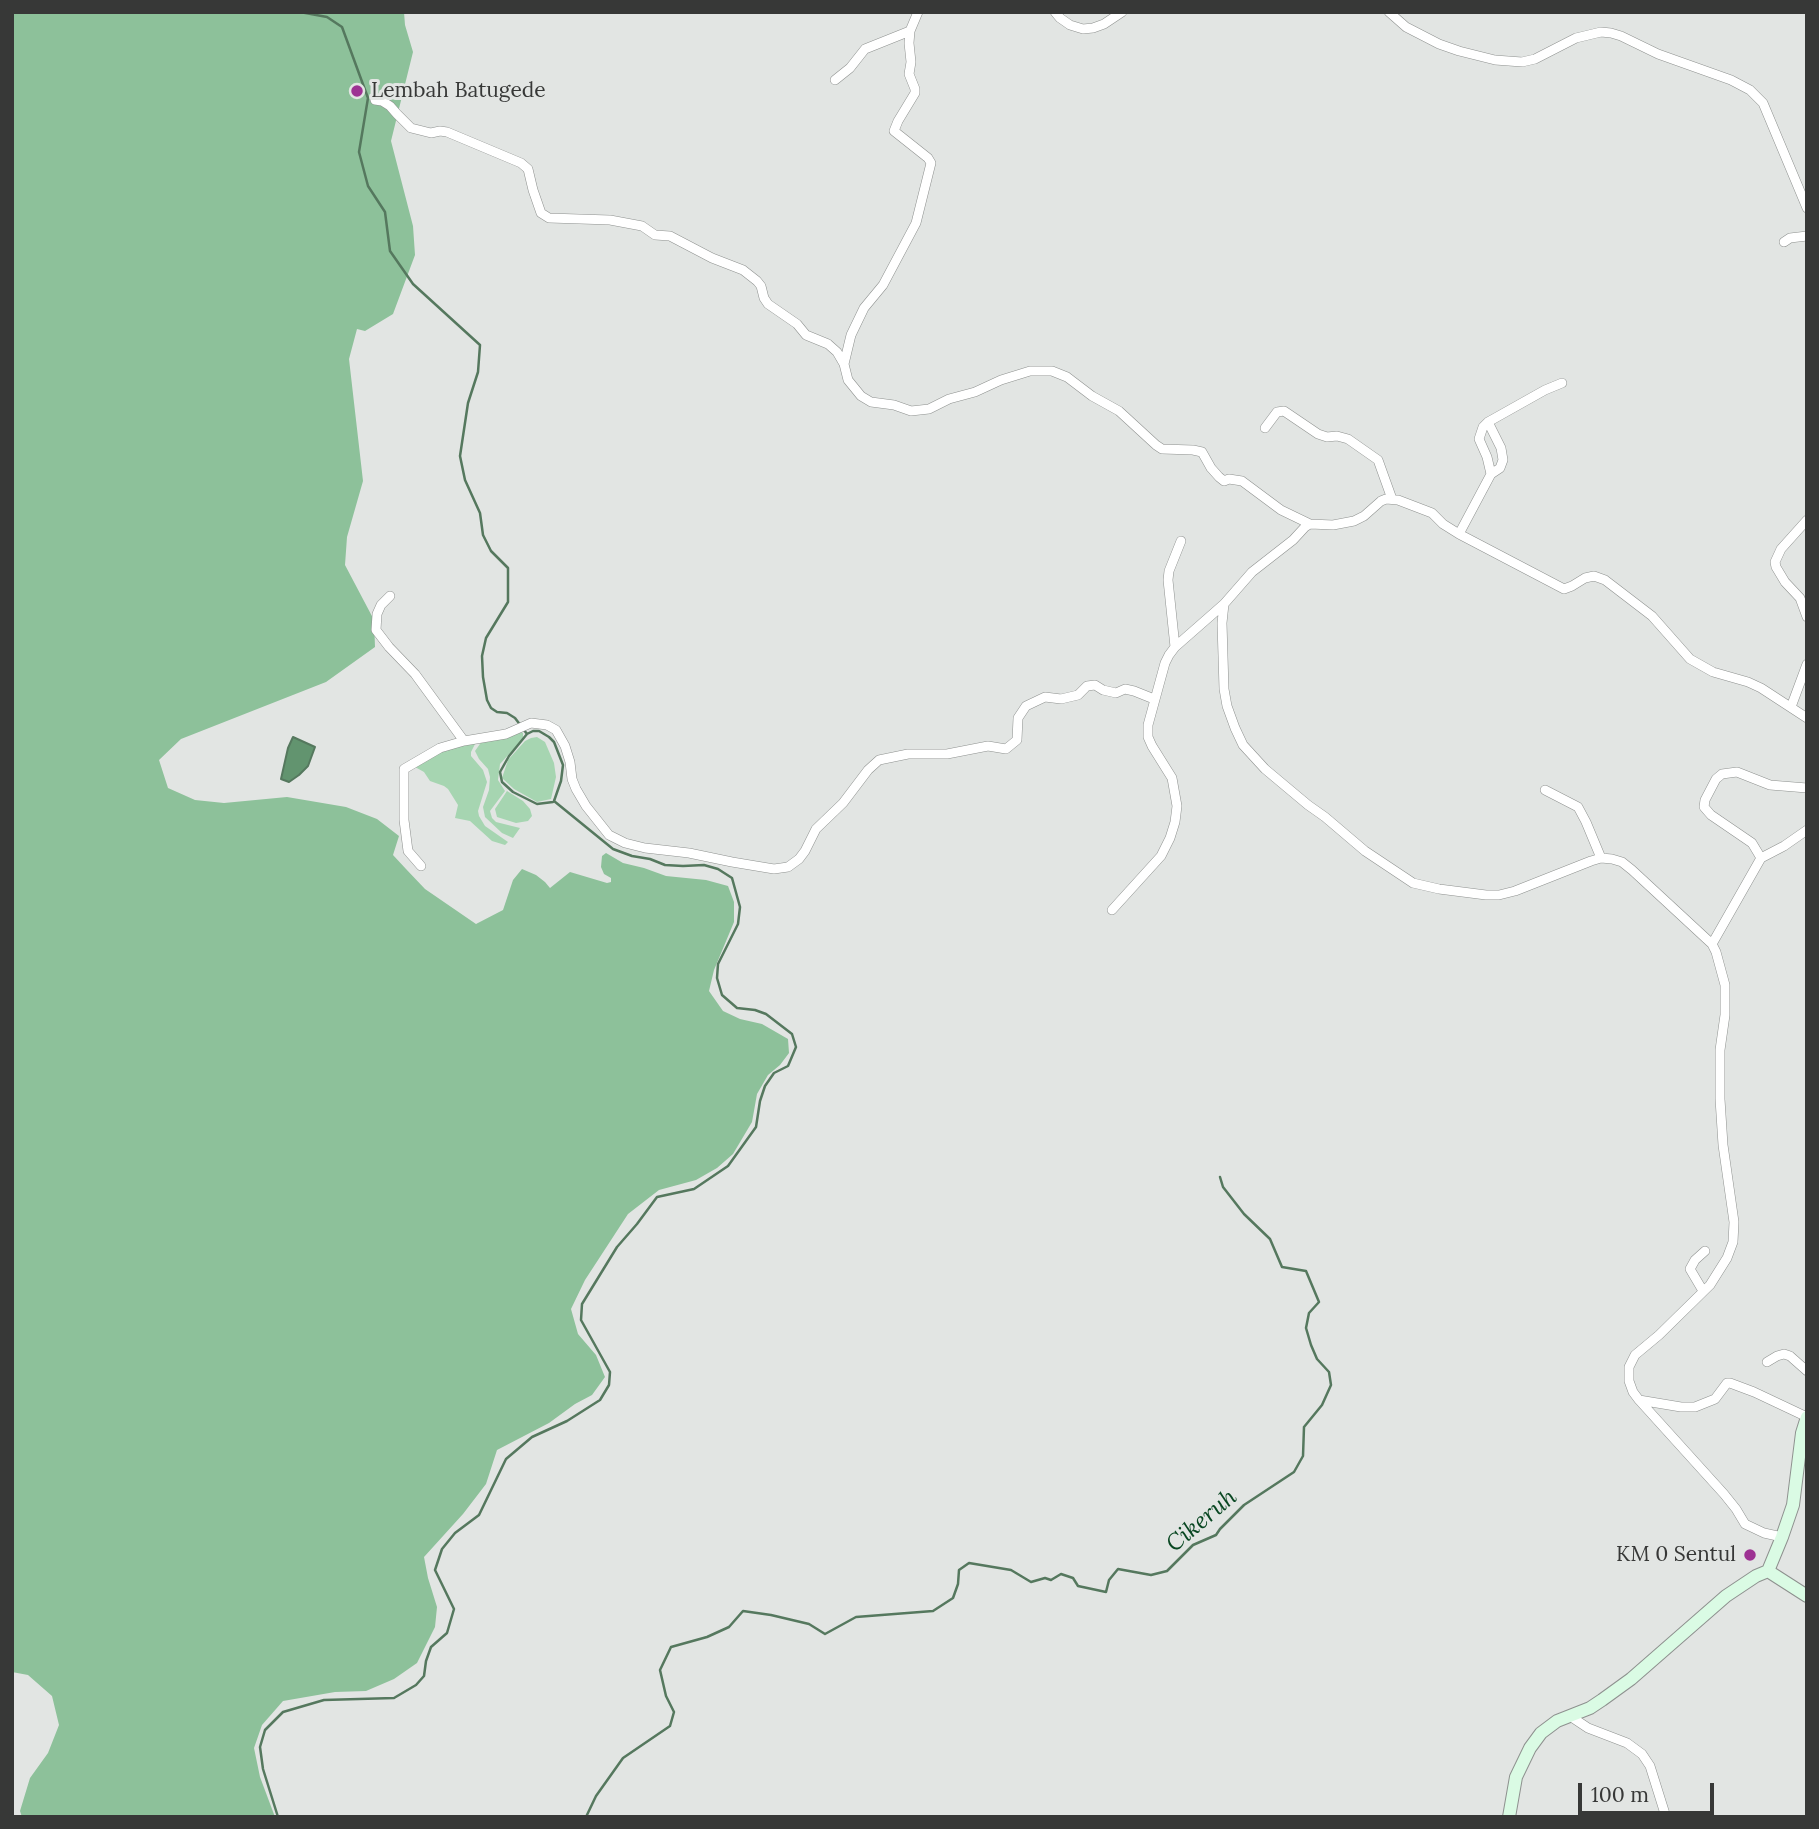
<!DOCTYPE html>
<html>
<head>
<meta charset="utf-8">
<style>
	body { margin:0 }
	#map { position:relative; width:1819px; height:1829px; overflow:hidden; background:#e2e5e3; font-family:Lora,serif }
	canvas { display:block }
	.frame { position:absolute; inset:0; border:14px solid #373837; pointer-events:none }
	.scale { position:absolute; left:1578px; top:1783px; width:136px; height:32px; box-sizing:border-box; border:4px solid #373837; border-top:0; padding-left:9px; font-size:21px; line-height:24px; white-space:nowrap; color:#373837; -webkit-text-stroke:5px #e2e5e3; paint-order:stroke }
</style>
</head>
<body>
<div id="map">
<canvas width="1819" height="1829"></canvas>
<div class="frame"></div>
<div class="scale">100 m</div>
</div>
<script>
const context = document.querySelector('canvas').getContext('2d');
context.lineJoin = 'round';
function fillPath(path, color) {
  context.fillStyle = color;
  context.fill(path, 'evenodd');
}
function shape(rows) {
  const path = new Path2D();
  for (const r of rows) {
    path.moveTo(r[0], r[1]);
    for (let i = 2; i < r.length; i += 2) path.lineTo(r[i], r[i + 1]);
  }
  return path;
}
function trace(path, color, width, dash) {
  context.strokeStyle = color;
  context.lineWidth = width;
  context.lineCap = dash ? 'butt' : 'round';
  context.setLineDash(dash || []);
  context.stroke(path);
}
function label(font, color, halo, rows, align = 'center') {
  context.font = font + ' Lora,serif';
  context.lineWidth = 6;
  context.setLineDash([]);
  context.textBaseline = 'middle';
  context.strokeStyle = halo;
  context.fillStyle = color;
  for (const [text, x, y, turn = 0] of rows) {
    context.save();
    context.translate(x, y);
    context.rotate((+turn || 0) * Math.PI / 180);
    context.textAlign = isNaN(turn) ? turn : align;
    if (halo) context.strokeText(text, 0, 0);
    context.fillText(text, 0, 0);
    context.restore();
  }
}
fillPath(shape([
	[520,732,523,733,523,737,520,742,500,764,498,780,505,791,490,811,492,818,496,822,520,828,513,838,502,833,485,817,483,807,489,790,490,777,488,769,479,759,475,751,482,741],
	[537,737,545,742,554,763,556,777,551,799,537,802,514,789,502,778,508,760,525,741,531,738],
	[476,742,471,752,471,756,483,770,487,782,478,811,479,816,485,826,508,842,505,845,492,841,470,821,455,818,458,805,448,789,444,786,430,781,424,772,415,767,430,757,451,747],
	[507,791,523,801,530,809,532,816,528,821,516,823,497,817,495,809]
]), '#a6d5b1');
fillPath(shape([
	[12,12,404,12,405,25,413,52,391,141,413,226,415,255,393,314,365,331,357,329,349,359,363,481,347,537,345,565,374,620,375,647,326,682,181,739,159,760,168,788,195,800,224,803,287,797,346,807,377,819,399,836,393,855,406,869,425,889,476,924,503,910,513,880,522,869,536,875,545,882,550,888,570,872,607,883,611,882,611,878,604,874,601,867,602,856,606,853,623,863,644,868,666,876,706,880,728,886,734,902,734,922,714,970,709,991,723,1011,740,1019,762,1024,788,1039,789,1053,780,1065,768,1075,757,1094,752,1122,733,1154,717,1168,696,1180,659,1190,628,1214,585,1280,571,1309,578,1334,596,1355,605,1377,592,1395,575,1404,549,1423,497,1450,486,1484,463,1514,424,1557,428,1578,437,1607,435,1627,417,1663,394,1679,366,1691,335,1692,283,1701,262,1725,254,1748,260,1777,275,1817,22,1817,20,1811,30,1778,48,1753,59,1725,52,1696,28,1675,12,1672]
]), '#8dc19a');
const water = shape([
	[293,737,315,747,308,766,299,775,289,782,281,779,288,748,293,737]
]);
fillPath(water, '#62946f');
trace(water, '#55785e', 2);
trace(shape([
	[527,734,509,756,500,772,502,782,513,792,537,804,553,802],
	[278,1817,263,1769,260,1747,265,1730,283,1712,324,1700,394,1698,416,1685,424,1676,426,1661,431,1647,447,1633,454,1609,435,1570,442,1549,455,1533,479,1515,506,1459,532,1437,567,1421,600,1400,609,1385,610,1372,581,1320,582,1304,617,1247,637,1224,657,1197,694,1189,728,1166,756,1127,760,1101,765,1086,774,1073,788,1066,796,1047,792,1034,766,1014,755,1010,737,1008,722,995,717,978,718,964,738,924,740,907,732,878,718,869,704,865,683,866,665,865,650,859,632,856,613,849,554,801,561,781,563,765,554,742,549,737,539,731,533,731,527,734,515,718,507,713,497,712,491,708,487,700,483,677,482,656,486,638,508,602,508,568,491,551,483,535,480,513,465,480,460,456,468,403,478,372,480,345,413,284,390,251,385,212,368,186,359,152,368,98,342,27,327,17,300,12],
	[586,1817,596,1796,623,1758,670,1726,674,1712,666,1696,660,1670,671,1647,707,1637,729,1627,743,1611,771,1615,809,1624,825,1634,856,1617,933,1611,953,1598,958,1584,959,1570,969,1563,1011,1570,1031,1582,1045,1578,1051,1580,1061,1574,1073,1578,1078,1586,1106,1592,1109,1580,1118,1569,1151,1575,1167,1571,1193,1545,1216,1535,1220,1529,1244,1505,1294,1472,1303,1456,1304,1427,1322,1405,1331,1385,1329,1372,1317,1359,1311,1345,1306,1328,1309,1313,1319,1302,1306,1271,1282,1267,1270,1239,1244,1214,1223,1187,1220,1177]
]), '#55785e', 2.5);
const street = shape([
	[1055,12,1060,18,1070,25,1083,29,1093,28,1104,24,1122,12],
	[1389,12,1406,27,1439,44,1459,51,1495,60,1522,62,1535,59,1576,38,1601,32,1611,33,1621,36,1658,54,1731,80,1750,90,1763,103,1807,208],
	[835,80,850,68,865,49,910,31],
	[375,100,382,101,390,106,397,114,411,128,431,133,440,131,447,132,521,163,528,169,533,190,541,213,549,218,610,220,642,226,655,235,670,236,712,258,743,270,757,281,761,286,764,298,768,304,797,324,806,335,828,344,837,352,844,364,848,380,861,396,871,402,894,405,911,411,929,409,949,399,975,392,1001,380,1030,371,1052,371,1067,377,1092,396,1119,411,1156,445,1162,449,1193,450,1202,452,1211,468,1219,477,1224,481,1229,479,1242,481,1281,510,1310,524],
	[1784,242,1790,238,1807,236],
	[844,364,851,335,864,308,883,285,916,223,931,163,928,158,894,131,898,121,915,93,915,89,909,74,911,62,909,43,910,31,918,12],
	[1488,422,1501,448,1503,460,1500,468,1491,474],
	[1265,428,1277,412,1284,411,1318,434,1327,437,1337,436,1348,439,1378,460,1392,499],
	[1807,520,1781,549,1775,562,1776,567,1785,582,1800,598,1807,617],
	[1459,534,1491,474,1487,457,1479,439,1483,427,1488,422,1545,390,1562,383],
	[390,596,381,605,377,614,376,630,389,647,415,674,464,741,506,734,531,723,547,725,556,730,565,746,570,762,572,779,576,789,586,806,609,835,625,843,645,848,689,853,732,862,774,869,788,867,799,859,805,851,816,829,843,803,868,770,879,760,908,754,947,754,988,746,1006,749,1017,740,1018,718,1026,706,1045,697,1061,699,1078,695,1087,686,1095,685,1103,690,1116,693,1125,689,1134,691,1154,699],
	[1224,604,1222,623,1224,689,1227,706,1235,728,1243,745,1265,769,1308,805,1325,817,1365,851,1413,883,1439,889,1486,895,1499,895,1515,891,1591,861,1601,858,1612,859,1622,862,1632,870,1712,944,1716,952,1725,985,1725,1015,1720,1050,1720,1099,1723,1145,1734,1222,1733,1242,1727,1258,1710,1285,1659,1335,1635,1355,1629,1367,1629,1381,1633,1392,1639,1400,1724,1494,1736,1509,1745,1524,1764,1533,1782,1537],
	[1175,647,1168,580,1169,571,1181,541],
	[1791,707,1807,664],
	[1545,790,1578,807,1586,822,1601,858],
	[1761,858,1752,843,1711,815,1704,807,1705,800,1716,779,1722,774,1737,772,1770,785,1807,788],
	[421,866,408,851,404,820,404,769,440,748,464,741],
	[1112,910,1161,856,1170,838,1175,822,1177,806,1172,778,1152,746,1148,737,1148,725,1165,663,1169,655,1175,647,1224,604,1252,572,1293,540,1305,527,1310,524,1333,525,1354,521,1364,516,1381,501,1386,499,1398,500,1432,513,1443,524,1459,534,1564,589,1572,586,1585,578,1594,576,1605,580,1652,616,1690,659,1713,672,1748,682,1761,688,1807,718],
	[1712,944,1761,858,1784,846,1807,830],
	[1703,1291,1690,1269,1695,1260,1705,1251],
	[1767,1362,1777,1356,1784,1354,1790,1356,1807,1371],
	[1639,1400,1681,1407,1695,1407,1715,1399,1727,1383,1730,1383,1754,1392,1807,1417],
	[1570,1716,1588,1728,1627,1743,1642,1754,1650,1766,1666,1817]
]);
const secondary = shape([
	[1768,1571,1807,1596],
	[1509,1817,1516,1777,1530,1748,1541,1733,1557,1721,1590,1708,1602,1700,1631,1679,1726,1596,1756,1576,1768,1571,1782,1537,1793,1505,1802,1433,1807,1417]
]);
trace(street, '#8e918f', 10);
trace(secondary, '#8e918f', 14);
trace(street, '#fff', 9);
trace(secondary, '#dafbe4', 12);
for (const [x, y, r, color] of [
	[357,91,7,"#9d3293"],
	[1750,1555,7,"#9d3293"]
]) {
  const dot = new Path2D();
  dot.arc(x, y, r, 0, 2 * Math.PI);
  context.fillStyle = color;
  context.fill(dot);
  trace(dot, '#e2e5e3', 2.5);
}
label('21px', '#373837', '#e2e5e3', [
	["Lembah Batugede",371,91],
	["KM 0 Sentul",1736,1555,"right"]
], 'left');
label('italic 23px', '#094722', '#e2e5e3', [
	["Cikeruh",1202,1521,-40]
]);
</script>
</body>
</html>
